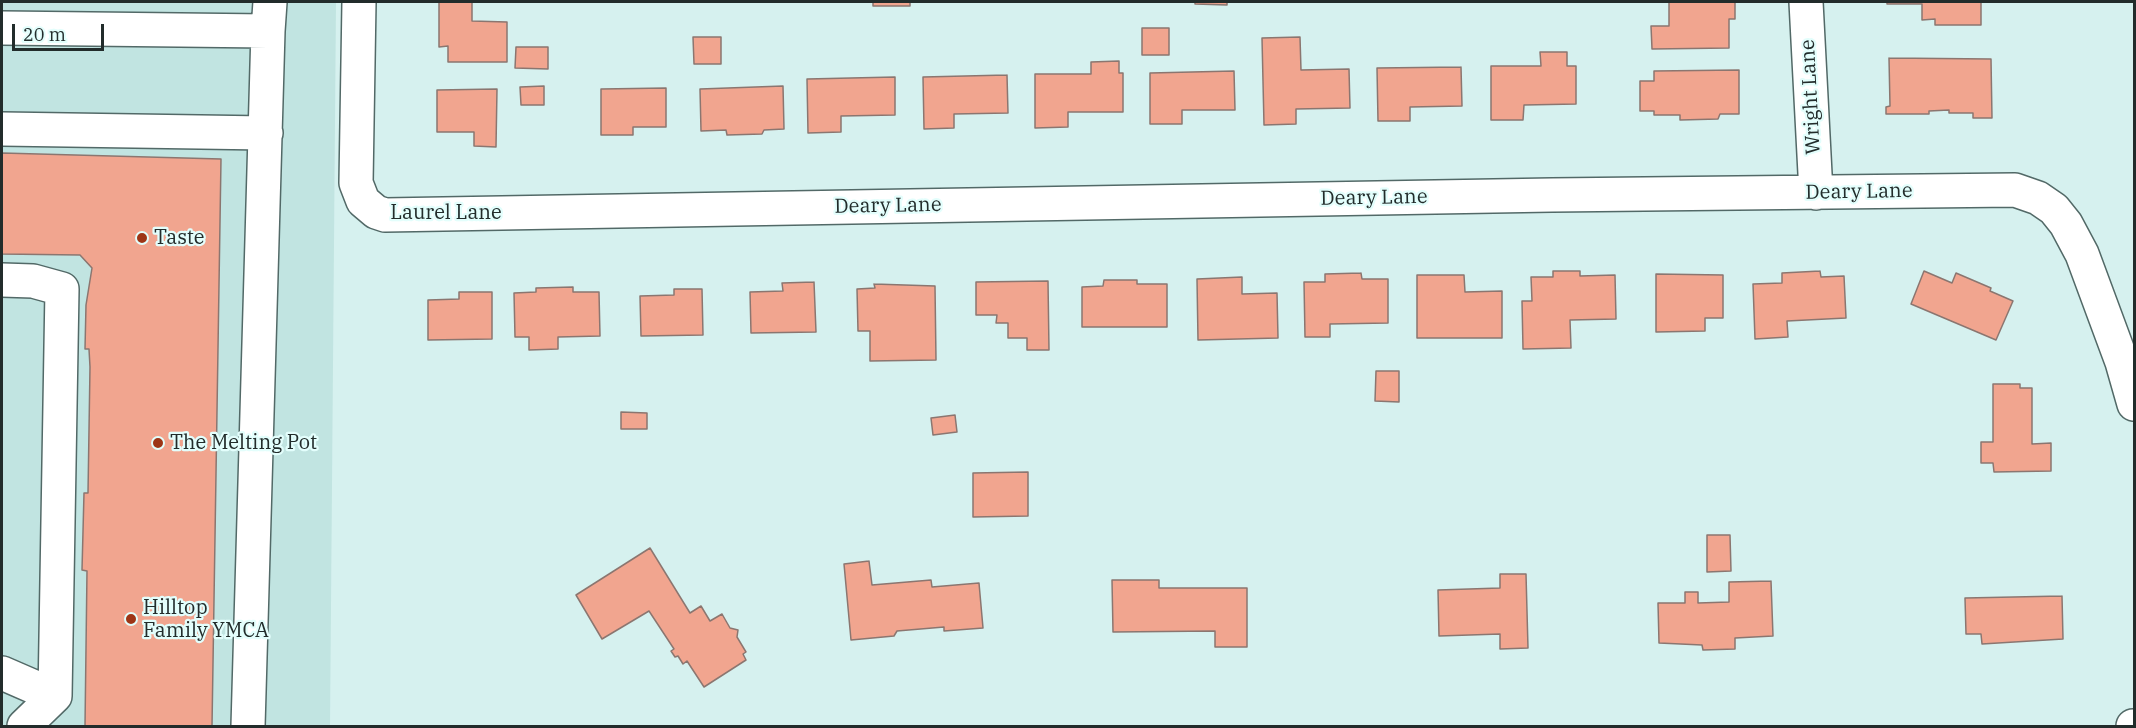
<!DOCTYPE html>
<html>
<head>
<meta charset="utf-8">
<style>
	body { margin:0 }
	#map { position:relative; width:2136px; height:728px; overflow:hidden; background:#d6f1ef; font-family:"IBM Plex Serif",serif }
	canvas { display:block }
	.frame { position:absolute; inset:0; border:3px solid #222c2b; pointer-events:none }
	.scale { position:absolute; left:12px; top:24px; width:92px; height:27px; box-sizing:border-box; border:3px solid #222c2b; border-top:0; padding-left:8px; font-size:18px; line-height:21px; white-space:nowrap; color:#222c2b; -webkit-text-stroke:4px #e3fefc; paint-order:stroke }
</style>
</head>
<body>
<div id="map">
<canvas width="2136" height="728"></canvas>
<div class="frame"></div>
<div class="scale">20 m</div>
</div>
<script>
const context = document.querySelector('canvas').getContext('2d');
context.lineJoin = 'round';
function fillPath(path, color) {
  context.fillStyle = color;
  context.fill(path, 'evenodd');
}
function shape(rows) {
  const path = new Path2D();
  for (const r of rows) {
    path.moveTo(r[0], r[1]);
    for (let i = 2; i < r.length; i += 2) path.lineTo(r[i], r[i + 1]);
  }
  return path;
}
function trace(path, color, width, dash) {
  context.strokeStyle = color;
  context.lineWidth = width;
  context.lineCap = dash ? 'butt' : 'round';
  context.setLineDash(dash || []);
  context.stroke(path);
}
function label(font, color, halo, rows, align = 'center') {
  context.font = font + ' "IBM Plex Serif",serif';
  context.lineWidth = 4.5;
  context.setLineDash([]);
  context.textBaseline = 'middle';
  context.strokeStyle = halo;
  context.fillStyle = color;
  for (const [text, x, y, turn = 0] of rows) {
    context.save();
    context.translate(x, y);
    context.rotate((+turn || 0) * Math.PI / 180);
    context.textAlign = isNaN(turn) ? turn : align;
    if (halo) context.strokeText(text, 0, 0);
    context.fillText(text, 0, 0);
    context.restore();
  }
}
fillPath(shape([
	[2,2,336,2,330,726,2,726]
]), '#c1e4e1');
const building = shape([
	[439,2,472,2,472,21,507,22,507,62,448,62,448,46,439,47,439,2],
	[873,2,910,2,910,6,873,6,873,2],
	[1195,2,1227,2,1227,5,1195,4,1195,2],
	[1669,2,1735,2,1735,19,1729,19,1729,48,1652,49,1651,26,1669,26,1669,2],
	[1887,2,1981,2,1981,25,1935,25,1935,19,1922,20,1922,4,1887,4,1887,2],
	[1142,28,1169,28,1169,55,1142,55,1142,28],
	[693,37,721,37,721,64,694,64,693,37],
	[1300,37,1301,70,1349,69,1350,108,1296,109,1296,124,1264,125,1262,38,1300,37],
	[516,47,548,47,548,69,515,68,516,47],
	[1540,52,1567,52,1567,66,1576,66,1576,104,1524,105,1523,120,1491,120,1491,66,1541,66,1540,52],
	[1889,58,1991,59,1992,118,1973,118,1973,113,1949,113,1949,110,1929,111,1929,114,1886,114,1886,107,1890,106,1889,58],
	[1119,61,1119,73,1123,73,1123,112,1068,112,1068,127,1035,128,1035,74,1091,74,1091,62,1119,61],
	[1461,67,1462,106,1410,107,1410,121,1378,121,1377,68,1461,67],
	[1739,70,1739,114,1720,114,1718,119,1680,120,1680,115,1654,115,1654,111,1640,111,1640,81,1654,81,1654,71,1739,70],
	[1234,71,1235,110,1182,110,1182,124,1150,124,1150,73,1234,71],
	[1007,75,1008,113,954,114,954,128,924,129,923,77,1007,75],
	[895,77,895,115,841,116,841,132,808,133,807,79,895,77],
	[544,86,544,105,521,105,520,87,544,86],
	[783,86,784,129,764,130,762,134,727,135,726,130,701,131,700,89,783,86],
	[666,88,666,127,633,127,633,135,601,135,601,89,666,88],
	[497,89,496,147,474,146,474,132,437,132,437,90,497,89],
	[2,153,221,159,212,726,85,726,87,571,82,570,84,493,88,493,90,367,89,349,85,349,86,305,92,268,80,255,2,254,2,153],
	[1553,271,1580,271,1580,276,1615,275,1616,319,1570,320,1571,348,1523,349,1522,301,1532,301,1531,277,1553,277,1553,271],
	[1820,271,1821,277,1844,276,1846,318,1787,321,1788,337,1755,339,1753,284,1782,283,1782,273,1820,271],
	[1924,271,1952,283,1956,273,1991,288,1990,291,2013,301,1996,340,1911,304,1924,271],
	[1361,273,1362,279,1388,279,1388,323,1330,324,1330,337,1305,337,1304,282,1325,282,1325,274,1361,273],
	[1656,274,1723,275,1723,318,1705,318,1705,331,1656,332,1656,274],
	[1417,275,1464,275,1465,292,1502,291,1502,338,1417,338,1417,275],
	[1242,277,1242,294,1277,293,1278,338,1198,340,1197,279,1242,277],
	[1104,280,1137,280,1137,284,1167,284,1167,327,1082,327,1082,287,1103,286,1104,280],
	[1048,281,1049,350,1027,350,1027,338,1008,338,1008,323,996,323,997,315,976,315,976,282,1048,281],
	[814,282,816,332,751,333,750,292,783,291,782,283,814,282],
	[874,284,935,286,936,360,870,361,870,331,858,331,857,289,875,288,874,284],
	[573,287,573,292,599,292,600,336,558,337,558,349,529,350,529,337,515,337,514,293,536,292,536,288,573,287],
	[674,289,702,289,703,335,641,336,640,296,674,295,674,289],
	[459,292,492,292,492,339,428,340,428,300,459,299,459,292],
	[1376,371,1399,371,1399,402,1375,401,1376,371],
	[1993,384,2020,384,2020,388,2032,388,2032,444,2051,443,2051,471,1994,472,1993,463,1981,463,1981,442,1993,442,1993,384],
	[621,412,647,413,647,429,621,429,621,412],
	[955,415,957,432,933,435,931,418,955,415],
	[1028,472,1028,516,973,517,973,473,1028,472],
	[1707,535,1730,535,1731,571,1707,572,1707,535],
	[650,548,690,613,701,606,710,621,722,614,730,628,738,630,737,637,746,652,743,654,746,660,704,687,687,661,683,664,678,656,675,657,671,651,674,649,649,611,602,639,576,595,650,548],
	[869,561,872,585,931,580,932,587,979,583,983,628,944,631,944,627,897,631,894,636,851,640,844,564,869,561],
	[1500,574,1526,574,1528,648,1500,649,1500,634,1439,636,1438,590,1500,588,1500,574],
	[1112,580,1159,580,1159,588,1247,588,1247,647,1215,647,1215,631,1113,632,1112,580],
	[1771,581,1773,636,1735,638,1735,649,1703,650,1702,645,1659,643,1658,603,1685,603,1685,592,1698,592,1698,603,1729,602,1729,582,1771,581],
	[2062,596,2063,639,1982,644,1981,634,1966,634,1965,598,2062,596]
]);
fillPath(building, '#f1a58f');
trace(building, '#8b7670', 1.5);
const minor = shape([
	[359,2,356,183,363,201,376,212,385,215,1552,195,2015,190,2038,198,2054,209,2066,224,2082,254,2122,362,2134,404],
	[1806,2,1816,193],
	[2,28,268,31,270,2],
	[2,129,266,133],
	[2,280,33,281,62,289,55,696,24,726],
	[2,673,55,696],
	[248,726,268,31],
	[2133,726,2134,726]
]);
trace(minor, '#526967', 36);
trace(minor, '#fff', 33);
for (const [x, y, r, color] of [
	[142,238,6,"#9d3516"],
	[158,443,6,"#9d3516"],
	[131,619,6,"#9d3516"]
]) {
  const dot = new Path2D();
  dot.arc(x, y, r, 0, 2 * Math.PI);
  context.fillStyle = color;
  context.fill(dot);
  trace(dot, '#e3fefc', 2);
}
label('20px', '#222c2b', '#e3fefc', [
	["Wright Lane",1811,97,-93],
	["Deary Lane",1859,192,-1],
	["Deary Lane",1374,198,-1],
	["Deary Lane",888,206,-1],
	["Laurel Lane",446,213]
]);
label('20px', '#222c2b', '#e3fefc', [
	["Taste",154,238],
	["The Melting Pot",170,443],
	["Hilltop",143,608],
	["Family YMCA",143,631]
], 'left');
</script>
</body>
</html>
